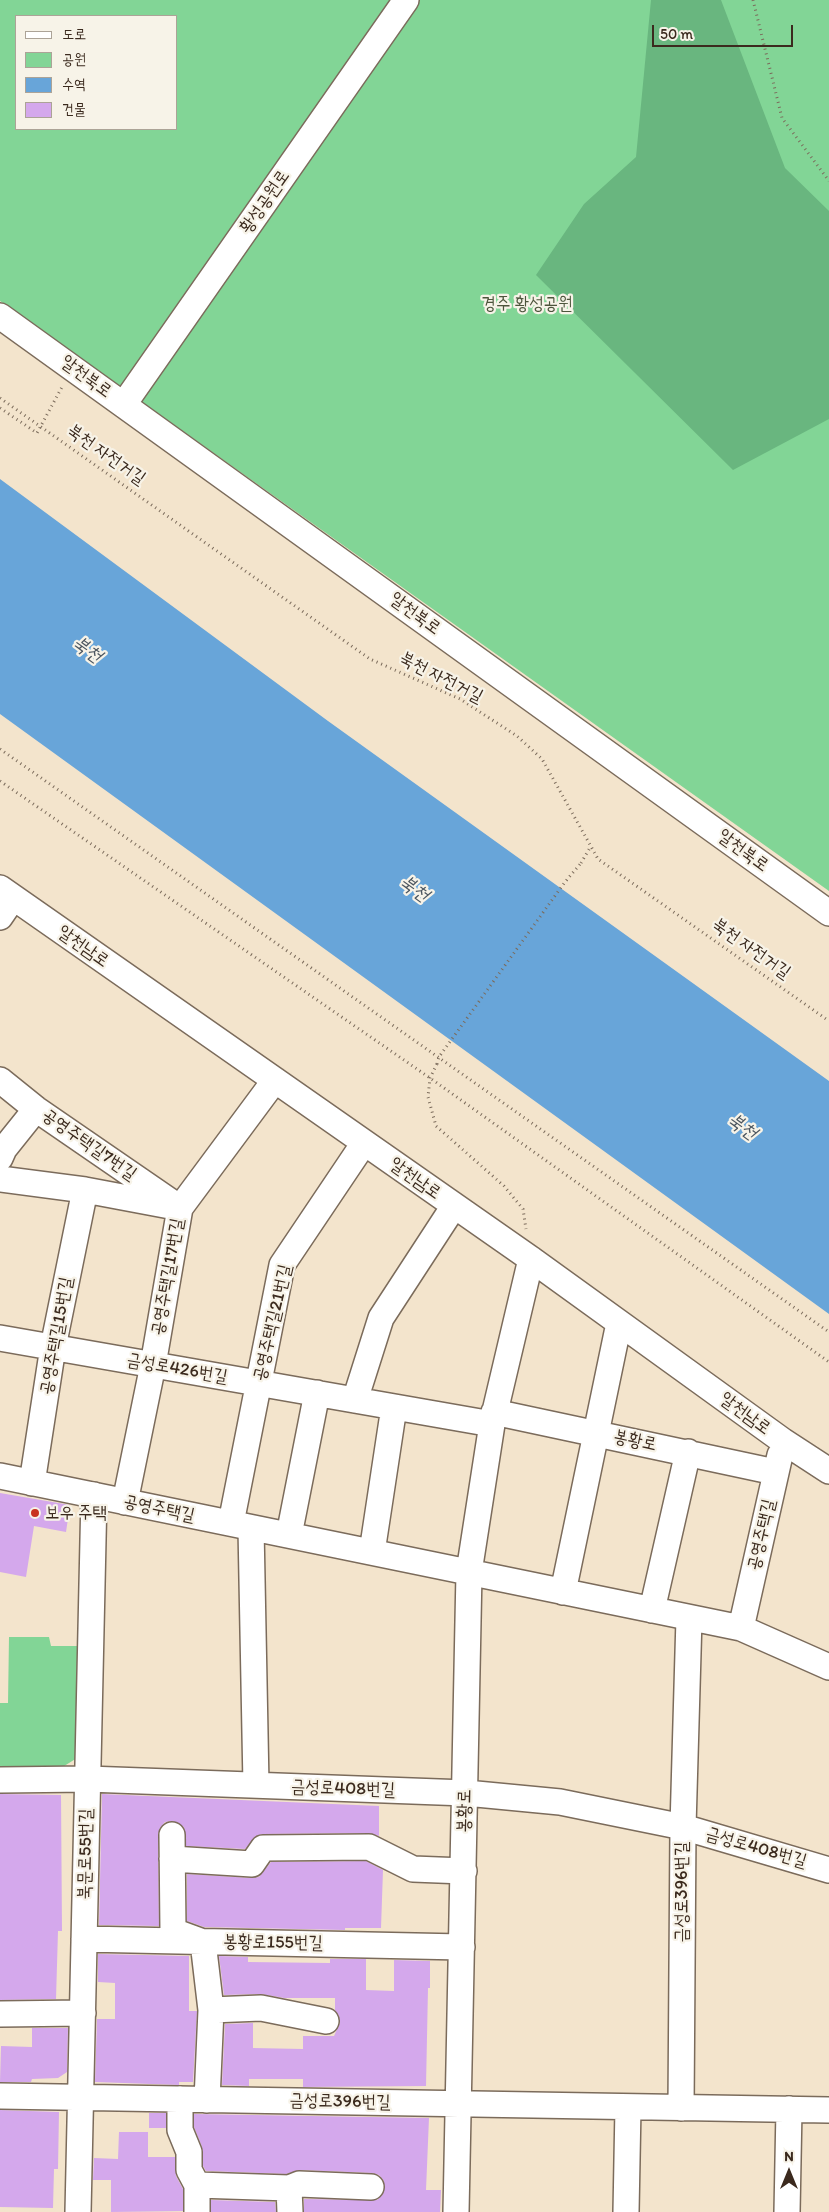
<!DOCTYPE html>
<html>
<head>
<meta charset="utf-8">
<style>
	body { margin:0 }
	#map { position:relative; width:829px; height:2212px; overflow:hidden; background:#f3e4cc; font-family:Itim,"Poor Story",sans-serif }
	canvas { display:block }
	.legend { position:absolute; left:15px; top:15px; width:162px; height:115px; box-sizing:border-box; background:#f7f3e8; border:1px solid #aca397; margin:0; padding:6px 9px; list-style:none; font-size:15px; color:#3b2a1e }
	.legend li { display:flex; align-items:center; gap:10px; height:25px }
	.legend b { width:25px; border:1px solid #aca397 }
	.north { position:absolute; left:764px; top:2147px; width:50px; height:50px; -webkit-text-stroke:4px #f7f3e8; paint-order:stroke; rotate:0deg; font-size:14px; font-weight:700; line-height:20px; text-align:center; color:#3b2a1e }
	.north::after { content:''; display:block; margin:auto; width:18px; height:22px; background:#3b2a1e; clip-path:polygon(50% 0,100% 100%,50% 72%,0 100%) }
	.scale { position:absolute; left:652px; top:25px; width:141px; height:22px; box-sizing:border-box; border:2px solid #3b2a1e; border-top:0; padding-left:6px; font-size:15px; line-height:18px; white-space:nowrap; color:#3b2a1e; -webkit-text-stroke:4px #f7f3e8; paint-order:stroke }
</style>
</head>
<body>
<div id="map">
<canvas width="829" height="2212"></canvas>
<ul class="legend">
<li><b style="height:6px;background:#fff"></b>도로</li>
<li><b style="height:14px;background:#82d596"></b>공원</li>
<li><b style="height:14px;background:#68a5d9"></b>수역</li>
<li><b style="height:14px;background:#d4a8ec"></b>건물</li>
</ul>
<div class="north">N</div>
<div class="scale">50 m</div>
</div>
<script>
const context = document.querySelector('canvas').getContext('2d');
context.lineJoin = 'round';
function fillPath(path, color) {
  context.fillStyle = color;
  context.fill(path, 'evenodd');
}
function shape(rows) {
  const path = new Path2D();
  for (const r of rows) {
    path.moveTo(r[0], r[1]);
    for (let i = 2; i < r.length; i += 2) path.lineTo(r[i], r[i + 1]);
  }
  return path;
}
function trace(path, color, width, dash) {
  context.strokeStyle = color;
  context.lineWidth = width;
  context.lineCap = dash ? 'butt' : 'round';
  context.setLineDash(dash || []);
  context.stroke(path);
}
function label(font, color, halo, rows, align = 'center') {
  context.font = font + ' Itim,"Poor Story",sans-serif';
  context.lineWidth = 4.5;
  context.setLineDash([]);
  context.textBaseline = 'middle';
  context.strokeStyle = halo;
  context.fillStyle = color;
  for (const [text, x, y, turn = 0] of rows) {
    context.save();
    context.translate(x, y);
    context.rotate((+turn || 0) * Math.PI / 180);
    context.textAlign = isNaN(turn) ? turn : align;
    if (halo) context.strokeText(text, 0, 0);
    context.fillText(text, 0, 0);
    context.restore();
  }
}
fillPath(shape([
	[0,0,829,0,829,891,0,301],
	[16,16,176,16,176,129,16,129],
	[9,1637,49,1637,51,1646,81,1646,77,1758,61,1768,0,1767,0,1703,8,1703]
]), '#82d596');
fillPath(shape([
	[651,0,721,0,785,168,829,211,829,419,733,470,536,275,584,204,636,157]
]), '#69b67f');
fillPath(shape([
	[0,479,328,721,829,1081,829,1314,0,714]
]), '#68a5d9');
fillPath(shape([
	[0,1493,70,1505,66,1532,34,1526,26,1577,0,1572],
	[0,1794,61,1795,62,1931,58,1931,56,1999,0,2000],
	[102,1794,379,1806,379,1836,369,1833,263,1834,256,1836,245,1849,186,1846,184,1827,172,1821,165,1822,160,1828,158,1835,159,1926,99,1925],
	[366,1861,383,1870,381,1928,345,1928,345,1930,204,1927,187,1921,187,1874,251,1878,259,1877,271,1862],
	[98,1954,189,1956,189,2011,197,2011,193,2082,179,2082,179,2085,95,2082,97,2019,115,2019,115,1983,98,1982],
	[219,1956,248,1957,248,1962,330,1963,330,1959,366,1959,366,1990,394,1991,394,1960,430,1961,430,1988,428,1988,426,2086,303,2087,303,2079,249,2079,249,2086,222,2085,225,2024,253,2023,253,2048,303,2049,303,2036,334,2036,340,2023,339,2016,335,2010,335,1998,284,1998,261,1994,224,1995],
	[32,2028,68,2028,67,2072,58,2078,32,2079,31,2082,0,2082,1,2046,32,2047],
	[0,2110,59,2112,58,2169,54,2169,53,2208,0,2207],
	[149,2113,166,2113,166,2128,149,2128],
	[194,2114,429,2118,426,2190,441,2190,440,2212,304,2212,304,2199,377,2200,383,2194,384,2181,379,2175,372,2173,300,2170,286,2174,206,2171,203,2166,202,2147,194,2127],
	[119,2132,148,2132,148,2157,175,2157,176,2176,183,2189,183,2211,111,2212,111,2180,93,2180,94,2158,118,2159],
	[211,2200,275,2202,276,2212,211,2212]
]), '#d4a8ec');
const minor = shape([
	[0,316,829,913],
	[124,404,406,0],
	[0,888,531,1259,783,1441,829,1471],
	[0,917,13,898],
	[0,1080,36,1109,180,1208],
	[0,1158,4,1149,36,1109],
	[0,1179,85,1190,170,1206],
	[0,1338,492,1424],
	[355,1400,381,1318,454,1206],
	[494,1412,775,1472],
	[0,1476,741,1628,829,1667],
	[32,1483,53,1347,85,1190],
	[125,1502,153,1365,180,1208,275,1080],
	[231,1523,282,1265,364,1143],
	[251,1528,256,1785],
	[289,1535,317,1393],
	[372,1552,394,1407],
	[563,1592,619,1323],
	[652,1610,688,1452],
	[741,1628,780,1455],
	[0,1780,88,1779,466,1793,560,1802,683,1827,829,1870],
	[172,1835,173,1931,203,1942,211,2010],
	[172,1859,252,1864,263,1848,369,1847,413,1869,464,1871],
	[84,1939,462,1947],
	[0,2014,83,2013],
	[0,2096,829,2110],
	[180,2099,180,2130,189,2152,189,2170,197,2185],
	[207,2100,211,2010,261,2008,326,2021],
	[681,2108,683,1827,689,1618],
	[289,2188,299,2184,371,2187],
	[78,2212,94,1495],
	[197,2212,197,2185,289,2188,290,2212],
	[456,2212,469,1572,492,1424,531,1259],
	[626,2212,628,2107],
	[787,2212,789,2109]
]);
trace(minor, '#7b6b5b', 28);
trace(shape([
	[753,0,782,118,829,181],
	[0,398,370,659,460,699,517,736,542,759,598,859,829,1021],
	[0,408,37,433,62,387],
	[0,749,829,1332],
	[0,781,430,1078,829,1362],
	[581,863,591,846],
	[437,1064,430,1078,428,1097,436,1126,504,1186,523,1209,526,1229]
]), '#7b6b5b', 3, [1, 4]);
trace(minor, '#fff', 25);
trace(shape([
	[437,1064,439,1057,565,882,581,863]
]), '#7b6b5b', 3, [1, 4]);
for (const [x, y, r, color] of [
	[35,1513,5,"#c8321e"]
]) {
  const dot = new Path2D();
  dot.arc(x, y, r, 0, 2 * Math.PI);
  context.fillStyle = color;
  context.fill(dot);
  trace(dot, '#f7f3e8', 2);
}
label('18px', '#3b2a1e', '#f7f3e8', [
	["황성공원로",265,202,-55],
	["알천북로",86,377,36],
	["북천 자전거길",106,455,35],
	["알천북로",415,614,36],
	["북천 자전거길",441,678,27],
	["알천북로",743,851,36],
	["알천남로",83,947,35],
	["북천 자전거길",751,949,35],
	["공영주택길7번길",89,1145,35],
	["알천남로",415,1179,35],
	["공영주택길17번길",168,1277,-80],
	["공영주택길21번길",273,1323,-77],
	["공영주택길15번길",57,1336,-80],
	["금성로426번길",177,1369,10],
	["알천남로",745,1414,36],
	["봉황로",635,1441,12],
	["공영주택길",159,1509,12],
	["공영주택길",762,1535,-77],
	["금성로408번길",343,1789,2],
	["봉황로",465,1811,-89],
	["금성로408번길",756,1848,16],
	["북문로55번길",86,1854,-89],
	["금성로396번길",682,1892,-90],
	["봉황로155번길",273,1943,1],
	["금성로396번길",340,2102,1]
]);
label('18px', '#4d553c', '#f7f3e8', [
	["경주 황성공원",527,304]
]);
label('18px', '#3b2a1e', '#f7f3e8', [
	["보우 주택",45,1513]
], 'left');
label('italic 19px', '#4b555f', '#f7f3e8', [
	["북천",87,650,36],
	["북천",414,889,36],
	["북천",742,1127,36]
]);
</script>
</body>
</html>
